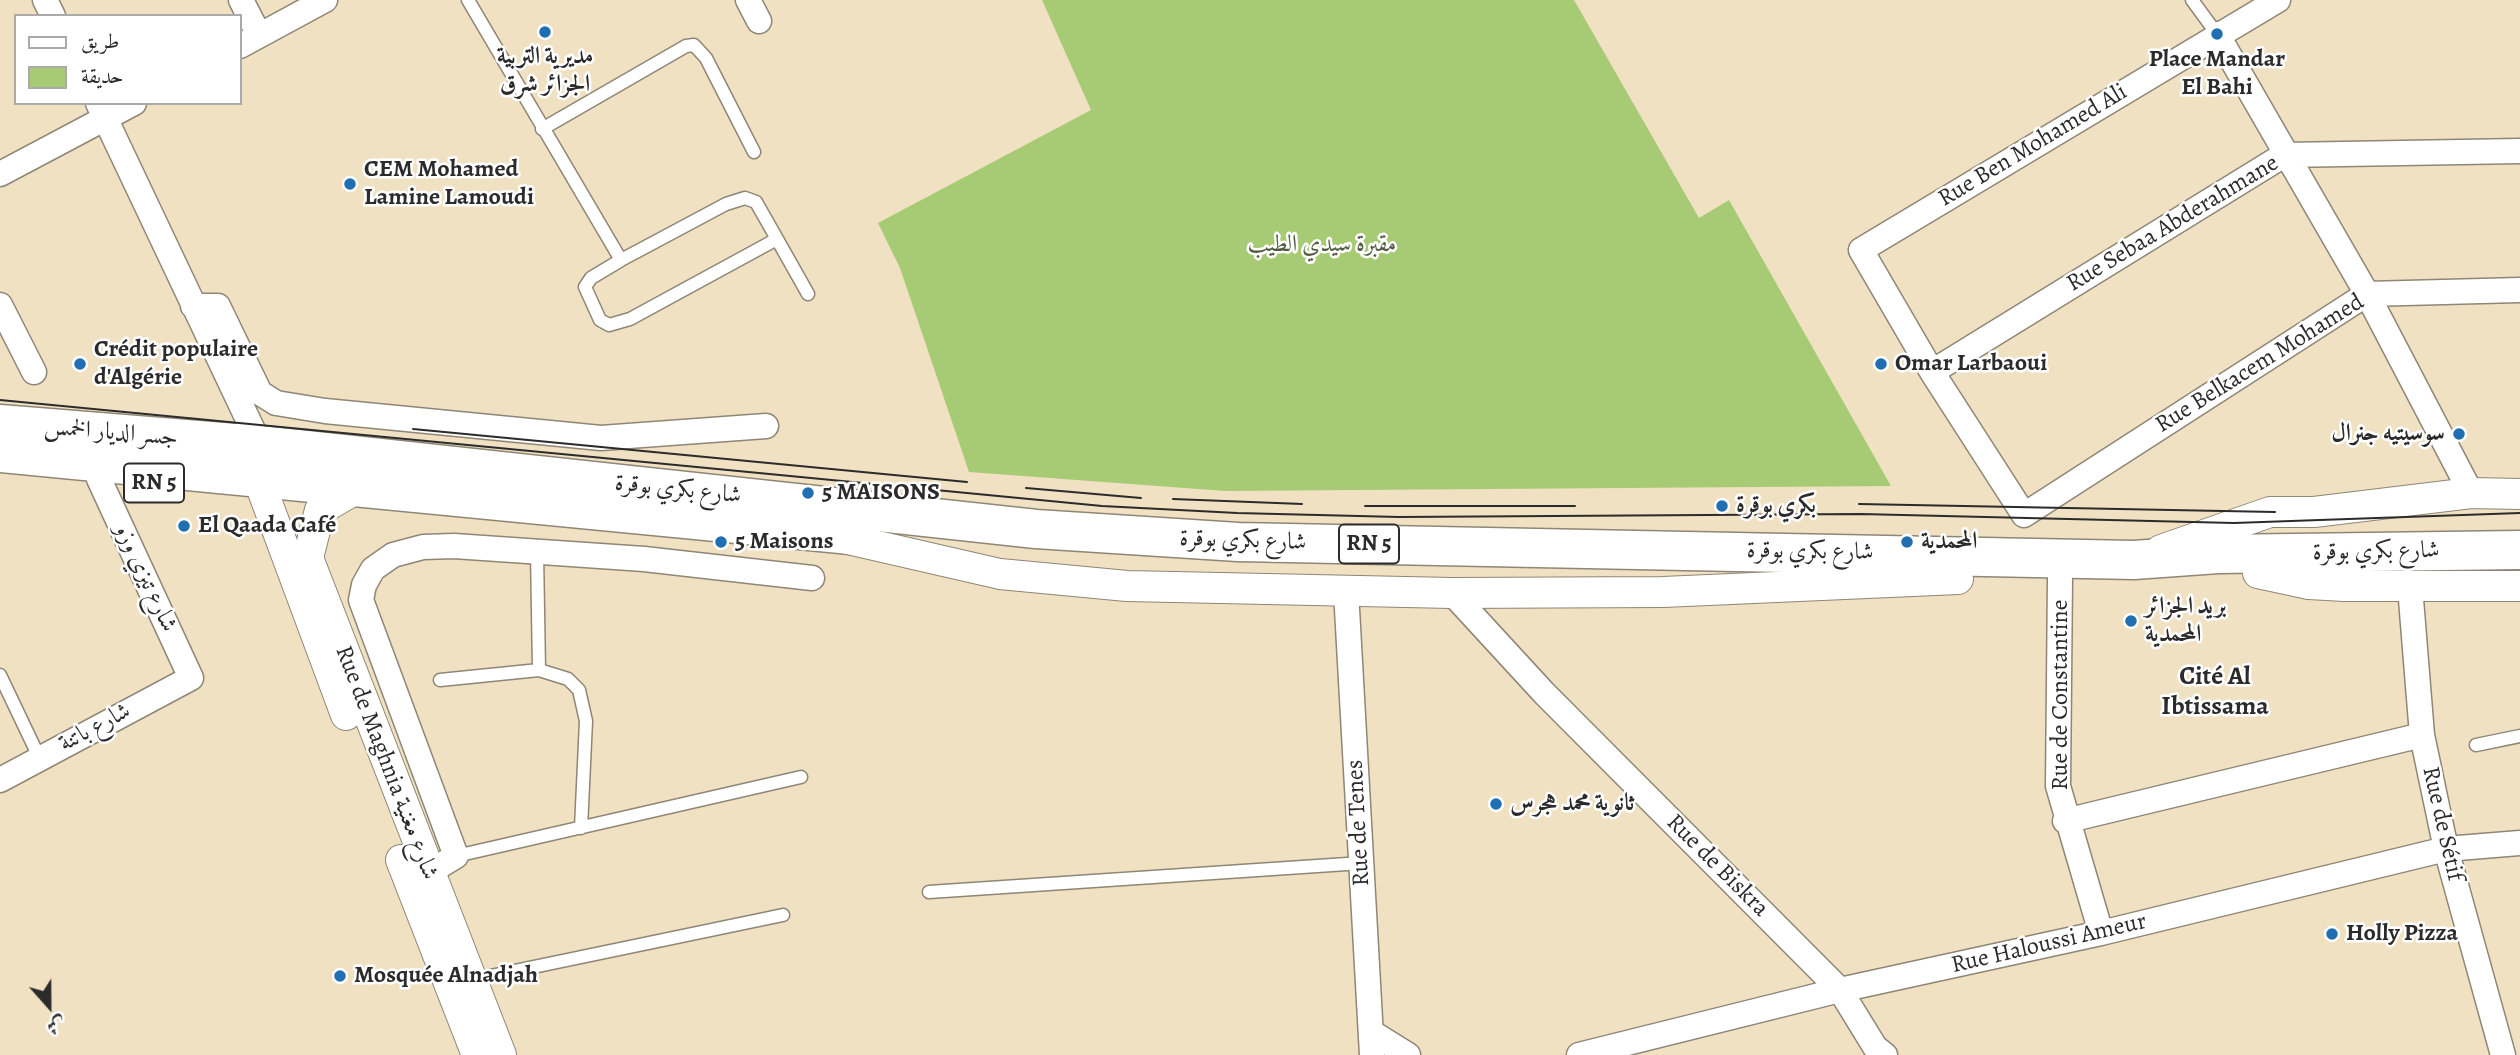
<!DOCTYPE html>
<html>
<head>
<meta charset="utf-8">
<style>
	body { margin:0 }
	#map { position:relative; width:2520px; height:1055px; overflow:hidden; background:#f0e1c2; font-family:Alegreya,Amiri,serif }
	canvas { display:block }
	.legend { position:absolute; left:14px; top:14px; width:228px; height:91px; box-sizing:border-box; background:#fff; border:2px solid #aaa; margin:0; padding:9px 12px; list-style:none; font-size:21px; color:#2b2b2b }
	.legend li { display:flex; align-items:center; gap:14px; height:35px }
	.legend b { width:35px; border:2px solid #aaa }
	.north { position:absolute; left:14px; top:971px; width:70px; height:70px; -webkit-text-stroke:5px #fff; paint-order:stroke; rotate:159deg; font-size:19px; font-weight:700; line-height:28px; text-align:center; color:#2b2b2b }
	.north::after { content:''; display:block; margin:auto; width:24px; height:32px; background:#2b2b2b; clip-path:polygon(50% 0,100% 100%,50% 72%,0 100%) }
</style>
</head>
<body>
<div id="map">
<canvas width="2520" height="1055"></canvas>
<ul class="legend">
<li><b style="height:9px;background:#fff"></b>طريق</li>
<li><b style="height:19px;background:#a7cb74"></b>حديقة</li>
</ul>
<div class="north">ش</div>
</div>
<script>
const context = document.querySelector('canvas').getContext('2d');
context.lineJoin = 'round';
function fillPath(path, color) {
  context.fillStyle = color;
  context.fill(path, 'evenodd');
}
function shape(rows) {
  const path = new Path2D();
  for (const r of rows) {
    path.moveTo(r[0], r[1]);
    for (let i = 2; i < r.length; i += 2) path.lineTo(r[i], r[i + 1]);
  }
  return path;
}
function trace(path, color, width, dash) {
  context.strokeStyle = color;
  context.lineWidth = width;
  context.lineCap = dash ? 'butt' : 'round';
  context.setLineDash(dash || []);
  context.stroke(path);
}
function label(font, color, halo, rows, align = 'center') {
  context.font = font + ' Alegreya,Amiri,serif';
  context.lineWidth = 5;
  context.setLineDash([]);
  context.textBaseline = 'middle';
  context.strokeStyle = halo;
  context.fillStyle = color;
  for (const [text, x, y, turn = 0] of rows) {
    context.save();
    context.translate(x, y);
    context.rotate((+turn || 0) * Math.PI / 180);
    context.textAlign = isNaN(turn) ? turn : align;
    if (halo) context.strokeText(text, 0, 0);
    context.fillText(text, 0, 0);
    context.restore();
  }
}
fillPath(shape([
	[1042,0,1574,0,1699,218,1729,200,1891,486,1225,491,969,472,900,268,878,223,1091,110]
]), '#a7cb74');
const service = shape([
	[468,0,621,260,591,278,585,287,600,320,609,325,630,319,777,239,808,294],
	[2192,0,2217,34],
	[542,129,686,46,694,45,706,58,754,152],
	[621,260,726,204,745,198,756,202,777,239],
	[537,552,539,670],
	[0,675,39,757],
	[440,680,539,670,568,679,579,690,586,721,581,828],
	[2476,745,2520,736],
	[456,856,801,777],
	[929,892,1362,863],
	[471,980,783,915]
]);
const minor = shape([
	[45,0,53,16],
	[241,0,259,35],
	[748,0,759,21],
	[2278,0,1861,250,1932,372,2024,515,2367,294,2520,290],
	[2217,34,2367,294,2471,493],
	[240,46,325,0],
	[98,103,260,445],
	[0,174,134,103],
	[0,305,34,372],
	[193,306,218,306,260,393,276,403,325,411,601,438,766,426],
	[1932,372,2284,155,2520,151],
	[2060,577,2058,786,2101,933],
	[2410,587,2422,735,2446,849,2503,1055],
	[1346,591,1372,1055],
	[1452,593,1544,693,1840,990,1875,1047,1885,1055],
	[0,780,191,678,99,479],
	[2065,821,2422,735],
	[415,881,456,856,361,600,364,585,373,569,393,555,423,547,454,546,644,559,812,578],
	[1371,1032,1408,1055],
	[1579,1055,1840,990,2101,933,2446,849,2520,843]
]);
const tertiary = shape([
	[359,487,320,510,308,558,501,1055],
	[262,489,346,715],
	[830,535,1000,574,1127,586,1452,593,1663,592,1958,579],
	[2161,550,2270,512,2314,512,2471,493,2520,494],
	[2258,573,2309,584,2344,586,2520,586],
	[401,860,477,1055]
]);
const trunk = shape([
	[0,424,260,445,1036,529,1238,542,2134,560,2218,554,2520,550],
	[0,453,851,535]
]);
trace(service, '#8e8676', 15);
trace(minor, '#8e8676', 27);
trace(tertiary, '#8e8676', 32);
trace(trunk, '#8e8676', 41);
trace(service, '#fff', 12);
trace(minor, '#fff', 24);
trace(tertiary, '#fff', 30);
trace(trunk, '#fff', 38);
trace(shape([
	[0,400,1102,506,1237,513,1399,517,1861,514,2234,523,2520,513],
	[413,429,967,482],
	[1026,488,1141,498],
	[1173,499,1302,504],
	[1859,504,2275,512],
	[1365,506,1575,506]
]), '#2b2b2b', 2);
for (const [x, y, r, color] of [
	[545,32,7,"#1f6fb2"],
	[2217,34,7,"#1f6fb2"],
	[350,184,7,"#1f6fb2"],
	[80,364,7,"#1f6fb2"],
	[1881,364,7,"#1f6fb2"],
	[2459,434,7,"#1f6fb2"],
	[808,493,7,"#1f6fb2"],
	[1722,506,7,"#1f6fb2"],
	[184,526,7,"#1f6fb2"],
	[721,542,7,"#1f6fb2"],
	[1907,542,7,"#1f6fb2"],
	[2131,621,7,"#1f6fb2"],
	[1496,804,7,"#1f6fb2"],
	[2332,934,7,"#1f6fb2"],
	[340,976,7,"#1f6fb2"]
]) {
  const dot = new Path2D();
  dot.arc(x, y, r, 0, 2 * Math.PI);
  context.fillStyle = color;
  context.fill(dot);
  trace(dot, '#fff', 2.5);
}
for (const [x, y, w] of [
	[154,483,60],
	[1369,544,60]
]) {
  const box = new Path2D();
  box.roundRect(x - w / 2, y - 19.5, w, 39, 5);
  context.fillStyle = '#fff';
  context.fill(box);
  trace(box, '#2b2b2b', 2);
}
label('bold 23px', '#2b2b2b', null, [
	["RN 5",154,483],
	["RN 5",1369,544]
]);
label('bold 24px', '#2b2b2b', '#fff', [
	["مديرية التربية",545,57,"center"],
	["الجزائر شرق",545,85,"center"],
	["Place Mandar",2217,60,"center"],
	["El Bahi",2217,88,"center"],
	["CEM Mohamed",364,170],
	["Lamine Lamoudi",364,198],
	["Crédit populaire",94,350],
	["d'Algérie",94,378],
	["Omar Larbaoui",1895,364],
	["سوسيتيه جنرال",2445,434,"right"],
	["5 MAISONS",822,493],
	["بكري بوقرة",1736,506],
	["El Qaada Café",198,526],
	["5 Maisons",735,542],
	["المحمدية",1921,542],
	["بريد الجزائر",2145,607],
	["المحمدية",2145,635],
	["ثانوية محمد هجرس",1510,804],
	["Holly Pizza",2346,934],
	["Mosquée Alnadjah",354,976]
], 'left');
label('24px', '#2b2b2b', '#fff', [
	["Rue Ben Mohamed Ali",2033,146,-31],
	["Rue Sebaa Abderahmane",2173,224,-31],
	["Rue Belkacem Mohamed",2260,364,-32],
	["جسر الديار الخمس",111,433,5],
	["شارع بكري بوقرة",678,490,6],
	["شارع بكري بوقرة",1243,541,2],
	["شارع بكري بوقرة",1810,552,1],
	["شارع بكري بوقرة",2376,552,-1],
	["شارع تيزي وزو",145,578,65],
	["Rue de Constantine",2061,695,-90],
	["شارع باتنة",95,728,-28],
	["Rue de Maghnia شارع مغنية",386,763,69],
	["Rue de Tenes",1359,823,-93],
	["Rue de Sétif",2442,824,77],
	["Rue de Biskra",1717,866,45],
	["Rue Haloussi Ameur",2049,944,-13]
]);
label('24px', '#505b41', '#fff', [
	["مقبرة سيدي الطيب",1322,245]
]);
label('bold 26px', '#2b2b2b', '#fff', [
	["Cité Al",2215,678],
	["Ibtissama",2215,708]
]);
</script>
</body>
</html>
